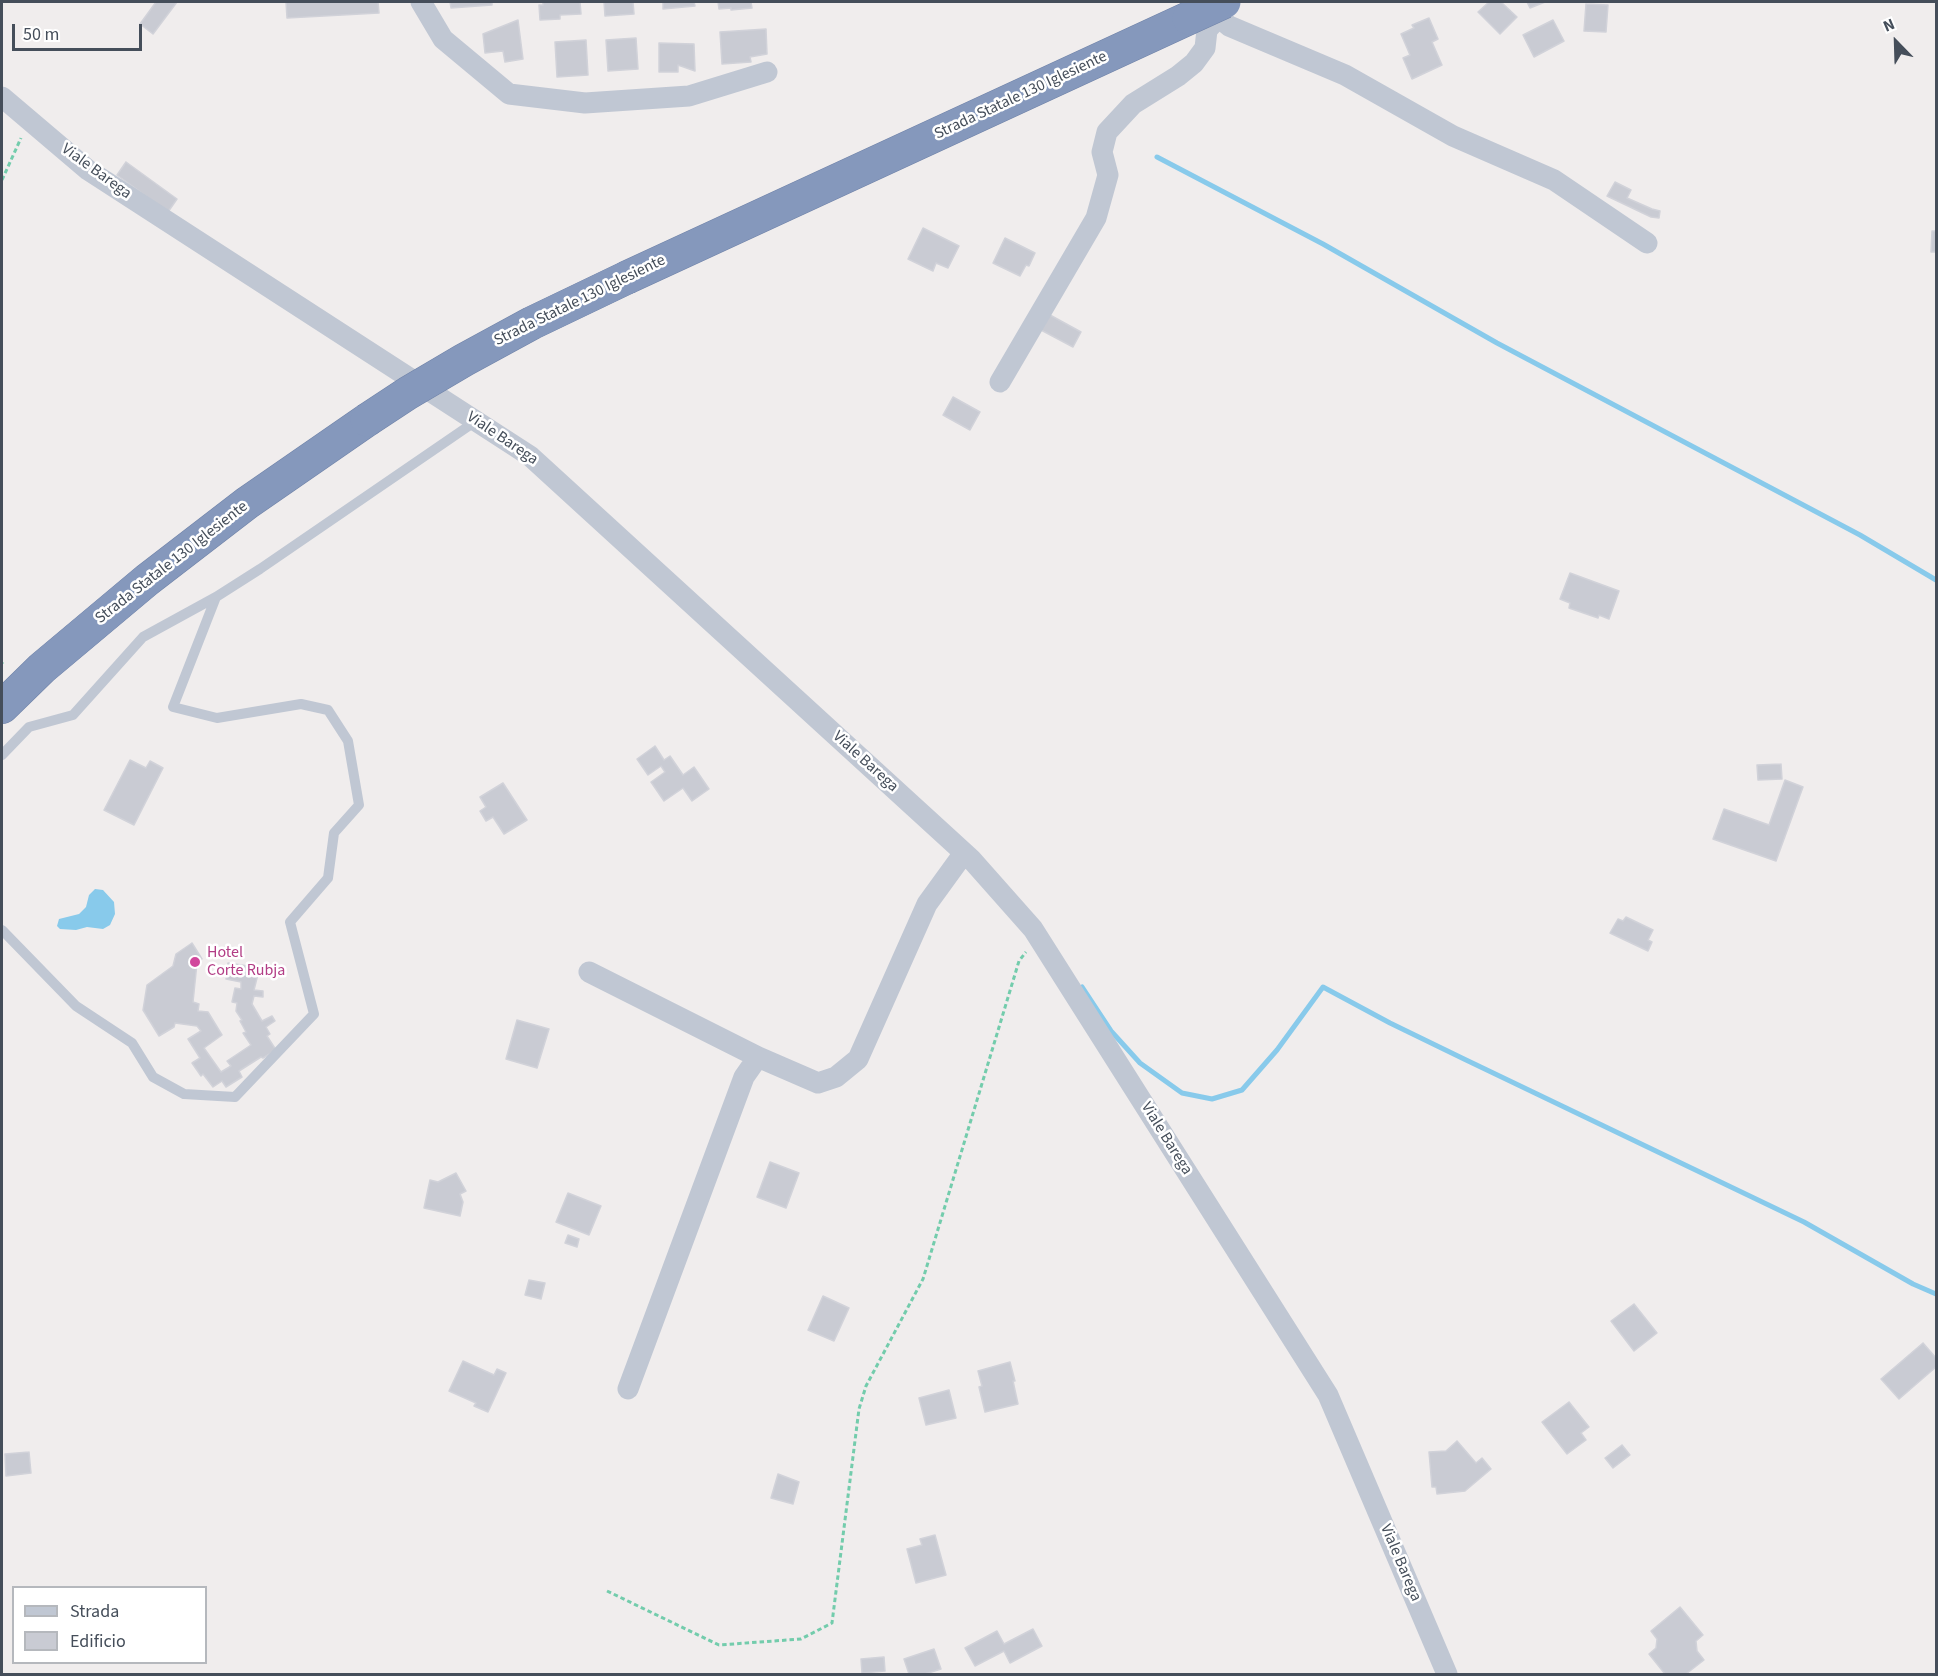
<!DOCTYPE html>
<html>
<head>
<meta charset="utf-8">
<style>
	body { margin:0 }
	#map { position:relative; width:1938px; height:1676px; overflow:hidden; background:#f0eded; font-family:"Source Sans 3",sans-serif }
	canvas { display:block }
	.frame { position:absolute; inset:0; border:3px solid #454e5a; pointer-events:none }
	.legend { position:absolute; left:12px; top:1586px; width:195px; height:78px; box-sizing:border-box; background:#fff; border:2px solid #b5b8bd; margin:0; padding:8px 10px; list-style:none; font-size:18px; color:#454e5a }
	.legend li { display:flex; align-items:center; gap:12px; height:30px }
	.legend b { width:30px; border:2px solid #b5b8bd }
	.north { position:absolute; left:1866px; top:12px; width:60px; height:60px; -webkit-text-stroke:4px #fff; paint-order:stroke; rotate:337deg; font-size:16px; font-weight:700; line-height:24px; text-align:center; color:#454e5a }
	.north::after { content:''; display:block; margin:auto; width:21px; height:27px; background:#454e5a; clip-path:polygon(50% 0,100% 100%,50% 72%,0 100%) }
	.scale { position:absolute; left:12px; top:24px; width:130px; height:27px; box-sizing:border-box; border:3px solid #454e5a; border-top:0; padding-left:8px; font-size:18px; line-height:21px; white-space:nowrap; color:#454e5a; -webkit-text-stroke:4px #fff; paint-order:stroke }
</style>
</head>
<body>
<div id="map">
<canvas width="1938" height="1676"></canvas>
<div class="frame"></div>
<ul class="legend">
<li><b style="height:8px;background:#c0c7d3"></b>Strada</li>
<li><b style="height:16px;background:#c9cbd3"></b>Edificio</li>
</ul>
<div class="north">N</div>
<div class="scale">50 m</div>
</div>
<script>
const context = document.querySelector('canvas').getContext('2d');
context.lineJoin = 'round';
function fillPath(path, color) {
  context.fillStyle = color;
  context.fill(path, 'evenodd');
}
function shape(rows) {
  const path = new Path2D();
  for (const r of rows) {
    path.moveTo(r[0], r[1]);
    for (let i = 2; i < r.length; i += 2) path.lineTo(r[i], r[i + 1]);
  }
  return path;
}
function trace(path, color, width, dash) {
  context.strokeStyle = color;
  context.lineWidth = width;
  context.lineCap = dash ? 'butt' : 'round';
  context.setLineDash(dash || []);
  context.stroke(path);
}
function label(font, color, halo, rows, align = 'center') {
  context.font = font + ' "Source Sans 3",sans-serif';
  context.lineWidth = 5;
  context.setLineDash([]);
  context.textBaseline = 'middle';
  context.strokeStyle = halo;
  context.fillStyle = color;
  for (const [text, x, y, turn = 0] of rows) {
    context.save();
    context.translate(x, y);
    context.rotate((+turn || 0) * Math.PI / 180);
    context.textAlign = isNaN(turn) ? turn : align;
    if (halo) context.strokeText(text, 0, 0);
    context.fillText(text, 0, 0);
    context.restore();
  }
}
fillPath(shape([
	[95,889,103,890,114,902,115,914,110,925,103,929,87,927,76,930,60,929,57,926,59,919,79,914,86,907,89,895]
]), '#88caeb');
trace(shape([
	[1157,157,1323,244,1497,343,1860,535,1936,580],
	[1082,987,1111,1031,1140,1063,1182,1093,1212,1099,1242,1090,1277,1050,1323,987,1390,1023,1464,1059,1804,1222,1913,1284,1936,1294]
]), '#88caeb', 5);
const building = shape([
	[156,2,177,2,153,34,140,24,156,2],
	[286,2,378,2,379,13,287,18,286,2],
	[450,2,492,2,492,5,451,8,450,2],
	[543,2,580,2,581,14,560,15,560,19,540,20,539,5,543,5,543,2],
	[604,2,633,2,634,14,605,16,604,2],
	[663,2,694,2,695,6,663,9,663,2],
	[718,2,751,2,752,8,731,10,731,8,719,9,718,2],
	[1489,2,1501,2,1517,17,1500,34,1478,12,1489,2],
	[1527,2,1545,2,1530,8,1527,2],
	[1586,4,1608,5,1606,32,1584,31,1586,4],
	[1429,18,1438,39,1432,42,1442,65,1412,79,1403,58,1410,55,1401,34,1414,28,1412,25,1429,18],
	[518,20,523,59,505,62,503,51,485,53,483,34,518,20],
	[1553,20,1564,41,1534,57,1523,35,1553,20],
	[766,29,767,54,750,57,751,62,722,64,720,32,766,29],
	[636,38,638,69,608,71,606,40,636,38],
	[586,40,588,75,557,77,555,42,586,40],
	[659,43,694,44,695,71,678,65,678,72,659,72,659,43],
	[126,162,177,199,168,212,117,175,126,162],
	[1615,182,1631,190,1627,198,1652,209,1660,211,1659,218,1651,217,1607,196,1615,182],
	[923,228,959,246,948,268,936,263,933,271,908,259,923,228],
	[1932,231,1936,231,1936,252,1931,252,1932,231],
	[1005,238,1035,253,1029,266,1026,265,1020,276,993,263,1005,238],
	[1050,315,1081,332,1073,347,1041,330,1050,315],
	[953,397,980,412,970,430,943,415,953,397],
	[1570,573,1619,591,1609,619,1599,615,1598,618,1569,608,1570,603,1560,599,1570,573],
	[655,746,664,760,670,756,683,775,694,767,709,789,692,801,683,788,664,801,651,782,665,772,661,766,648,775,637,759,655,746],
	[130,760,146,768,150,761,163,768,134,825,104,810,130,760],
	[1781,764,1782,779,1758,780,1757,765,1781,764],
	[1785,780,1803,787,1776,861,1713,839,1724,809,1769,825,1785,780],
	[503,783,527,820,504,834,493,817,486,821,480,811,486,807,480,797,503,783],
	[1626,917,1653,930,1648,940,1652,942,1648,951,1610,933,1618,919,1623,921,1626,917],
	[192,943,202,959,197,963,193,1002,199,1004,198,1011,208,1012,222,1035,204,1048,221,1072,231,1066,227,1061,251,1045,243,1033,246,1032,240,1021,242,1020,236,1011,237,1003,232,1002,235,988,241,989,241,982,226,979,228,963,248,966,247,972,258,974,254,990,263,991,263,997,254,996,252,1004,262,1021,272,1016,275,1021,266,1027,270,1034,267,1036,276,1050,263,1058,261,1057,239,1071,242,1077,226,1087,222,1081,213,1087,203,1074,201,1076,192,1063,200,1058,188,1039,201,1031,197,1026,175,1023,174,1027,159,1036,143,1010,147,985,173,966,176,954,192,943],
	[517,1020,549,1029,537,1068,506,1059,517,1020],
	[770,1162,799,1173,786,1208,757,1197,770,1162],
	[456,1173,466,1191,460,1194,463,1202,460,1216,424,1208,430,1180,438,1182,456,1173],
	[568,1193,601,1206,589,1235,556,1222,568,1193],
	[568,1235,579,1239,577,1247,565,1243,568,1235],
	[529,1280,545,1283,541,1299,525,1295,529,1280],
	[823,1296,849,1308,834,1341,808,1330,823,1296],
	[1634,1304,1657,1333,1634,1351,1611,1321,1634,1304],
	[1923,1343,1936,1358,1936,1367,1899,1399,1881,1379,1923,1343],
	[463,1361,494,1375,497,1369,506,1373,488,1412,474,1406,476,1403,449,1391,463,1361],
	[1010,1362,1015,1381,1013,1381,1018,1404,985,1412,979,1387,982,1386,978,1371,1010,1362],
	[949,1390,956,1418,926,1425,919,1398,949,1390],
	[1569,1402,1589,1427,1581,1433,1586,1440,1567,1454,1542,1422,1569,1402],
	[1457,1441,1476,1463,1482,1458,1491,1469,1465,1491,1437,1494,1436,1487,1432,1487,1429,1452,1446,1451,1457,1441],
	[1622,1445,1630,1455,1613,1468,1605,1458,1622,1445],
	[29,1452,31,1473,6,1476,5,1454,29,1452],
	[778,1474,799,1482,793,1504,771,1498,778,1474],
	[935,1535,946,1575,916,1583,907,1549,922,1545,920,1539,935,1535],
	[1680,1607,1703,1635,1696,1641,1697,1651,1704,1660,1686,1674,1665,1674,1649,1654,1656,1648,1657,1639,1651,1631,1680,1607],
	[1033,1629,1042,1646,1010,1663,1004,1651,975,1666,965,1648,997,1631,1004,1644,1033,1629],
	[934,1649,941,1669,925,1674,909,1674,904,1659,934,1649],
	[884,1657,885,1671,862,1673,861,1659,884,1657]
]);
fillPath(building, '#c9cbd3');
trace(building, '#d1d2d9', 1.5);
const highway = shape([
	[628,277,1189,18],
	[2,707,42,668,147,580,247,503,367,420]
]);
trace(highway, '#7083a8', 34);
trace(shape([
	[2,180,21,138],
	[2,662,2,664],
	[607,1591,719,1645,801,1639,832,1623,859,1409,866,1386,923,1279,1019,961,1026,952]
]), '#73ccac', 3, [4.5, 3]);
trace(shape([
	[2,755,29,727,73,715,143,637,216,597,260,569,476,421],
	[2,930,76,1006,132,1043,153,1077,184,1094,235,1097,314,1014,290,922,328,878,334,833,359,805,348,741,328,710,301,704,217,718,173,707,216,597]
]), '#c0c7d3', 10);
trace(shape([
	[421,2,443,39,509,94,585,103,689,96,767,72],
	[1200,2,1229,26,1345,75,1453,136,1554,180,1647,243],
	[2,97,88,170,530,456,971,859,1033,929,1328,1395,1447,1674],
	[1000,382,1096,218,1108,175,1102,152,1107,132,1133,104,1178,76,1194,63,1205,48,1207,30,1219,17],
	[589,972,758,1057,818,1083,836,1077,858,1059,927,904,964,853],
	[628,1389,744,1077,758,1057]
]), '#c0c7d3', 21);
trace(highway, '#8598bc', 33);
const highwayBridge = shape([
	[1189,18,1224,2],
	[367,420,408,393,464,360,532,323,628,277]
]);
trace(highwayBridge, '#7083a8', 34, []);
trace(highwayBridge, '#8598bc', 33);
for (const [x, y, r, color] of [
	[195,962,6,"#d1479c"]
]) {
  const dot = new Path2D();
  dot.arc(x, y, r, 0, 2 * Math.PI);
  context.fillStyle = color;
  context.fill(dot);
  trace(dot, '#fff', 2);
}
label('16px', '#454e5a', '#fff', [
	["Strada Statale 130 Iglesiente",1021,96,-25],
	["Viale Barega",96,172,36],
	["Strada Statale 130 Iglesiente",580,301,-26],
	["Viale Barega",502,439,34],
	["Strada Statale 130 Iglesiente",172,563,-38],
	["Viale Barega",865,762,42],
	["Viale Barega",1166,1139,58],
	["Viale Barega",1400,1563,67]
]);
label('16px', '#b23c85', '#fff', [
	["Hotel",207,953],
	["Corte Rubja",207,971]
], 'left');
</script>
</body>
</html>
